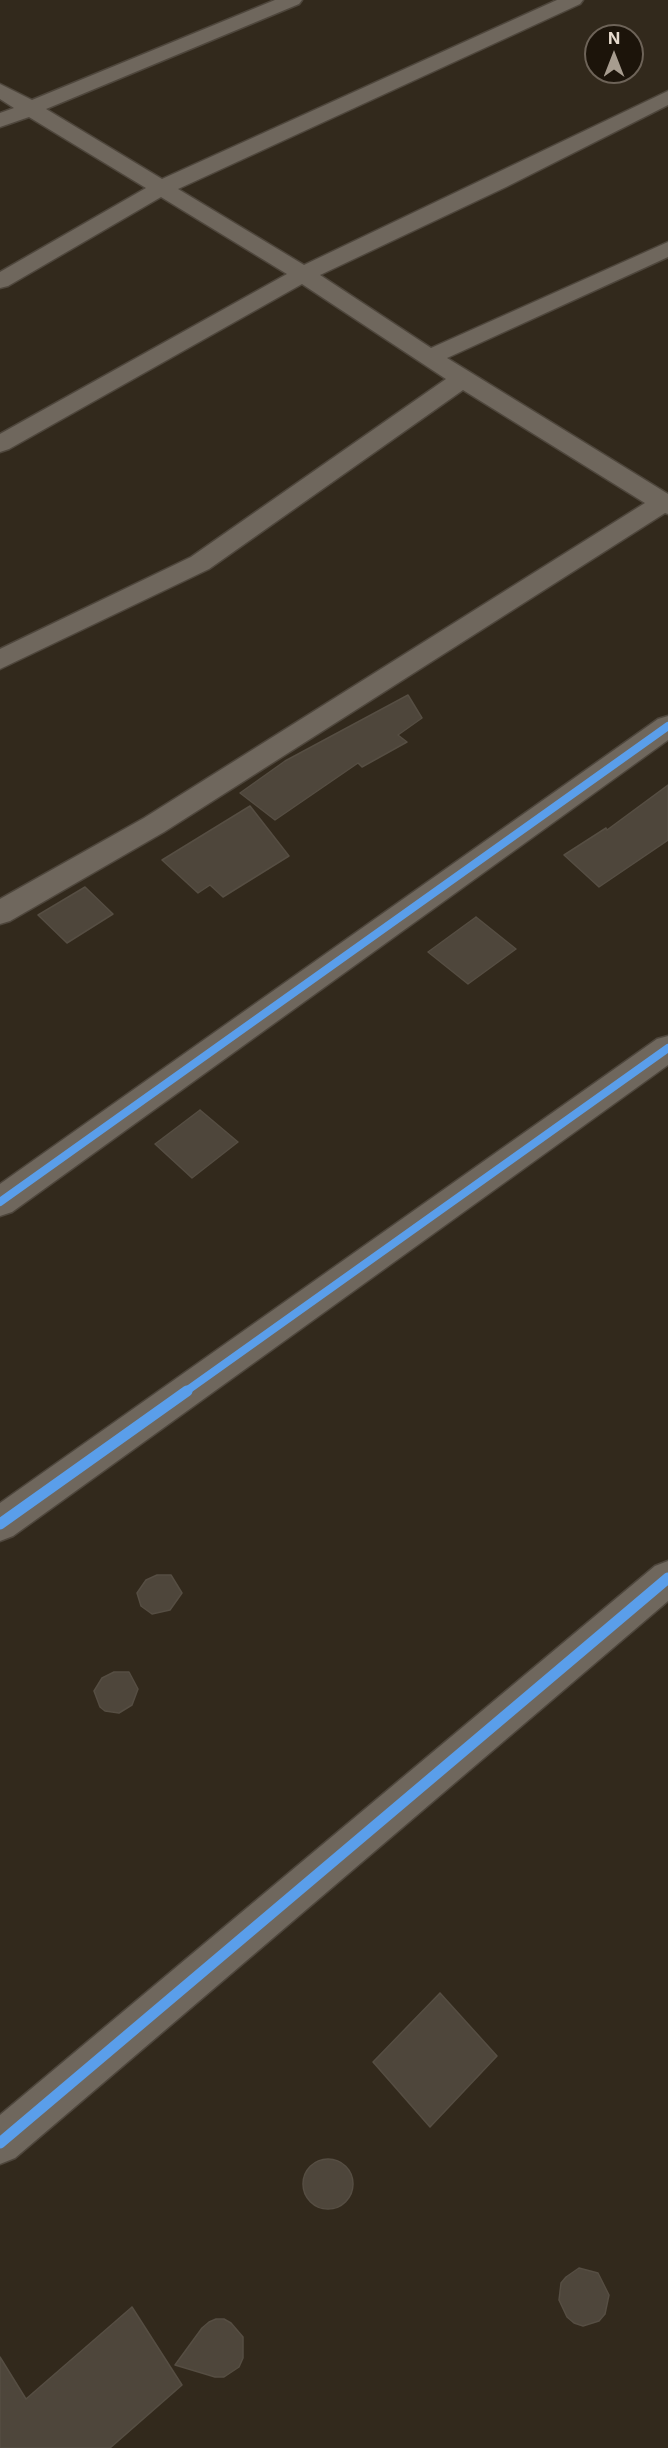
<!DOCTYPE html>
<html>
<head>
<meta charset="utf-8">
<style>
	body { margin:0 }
	#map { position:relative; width:668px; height:2448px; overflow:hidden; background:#32291c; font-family:Inter,sans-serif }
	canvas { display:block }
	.north { position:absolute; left:584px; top:24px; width:60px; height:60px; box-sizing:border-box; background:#1c140a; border:2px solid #6d6358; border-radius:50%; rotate:0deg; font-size:16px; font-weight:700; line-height:24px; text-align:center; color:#e6dacd }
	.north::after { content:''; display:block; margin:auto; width:21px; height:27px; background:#a79c8f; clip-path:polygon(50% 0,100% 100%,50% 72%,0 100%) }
</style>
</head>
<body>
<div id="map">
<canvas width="668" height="2448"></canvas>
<div class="north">N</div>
</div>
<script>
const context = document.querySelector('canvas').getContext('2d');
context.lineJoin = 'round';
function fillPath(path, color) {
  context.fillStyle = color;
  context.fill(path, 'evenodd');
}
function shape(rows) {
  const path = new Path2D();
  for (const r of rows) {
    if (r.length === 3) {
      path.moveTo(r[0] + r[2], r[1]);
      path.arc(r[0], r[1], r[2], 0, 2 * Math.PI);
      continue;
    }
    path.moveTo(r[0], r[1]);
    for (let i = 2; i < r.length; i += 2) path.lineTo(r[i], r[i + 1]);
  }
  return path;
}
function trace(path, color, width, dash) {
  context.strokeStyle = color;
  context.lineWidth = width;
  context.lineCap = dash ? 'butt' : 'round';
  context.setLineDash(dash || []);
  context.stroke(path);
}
const building = shape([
	[408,695,422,718,398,735,407,742,362,767,358,763,275,820,240,793,285,761,408,695],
	[668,785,668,840,599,887,564,855,606,828,607,830,668,785],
	[250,806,289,856,223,897,210,885,198,893,162,860,250,806],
	[85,887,113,914,67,943,38,915,85,887],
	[476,917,516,949,468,984,428,952,476,917],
	[200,1110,238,1142,192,1178,155,1144,200,1110],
	[157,1575,171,1575,182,1593,170,1610,152,1614,141,1606,137,1593,146,1580,157,1575],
	[114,1672,129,1672,138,1689,132,1705,119,1713,105,1711,100,1707,94,1691,102,1678,114,1672],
	[440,1993,497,2056,430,2127,373,2062,440,1993],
	[328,2184,25],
	[579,2268,598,2273,609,2295,605,2314,599,2321,583,2326,574,2323,567,2317,559,2300,561,2283,566,2277,579,2268],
	[132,2307,182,2385,110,2448,0,2448,0,2357,26,2399,132,2307],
	[216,2319,224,2319,231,2323,243,2337,243,2358,239,2367,224,2377,215,2377,175,2365,202,2328,209,2322,216,2319]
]);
fillPath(building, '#4e463b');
trace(building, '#564e43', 1.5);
const minor = shape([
	[275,0,302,0,299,4,46,109,162,179,557,0,583,0,580,4,178,189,304,265,668,91,668,105,506,187,320,275,431,348,668,242,668,257,447,358,668,494,668,514,665,513,164,832,10,921,0,924,0,899,144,818,645,503,463,390,209,569,0,669,0,649,191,557,446,379,302,284,9,449,0,452,0,434,287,274,161,197,8,286,0,288,0,272,146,188,29,117,0,127,0,113,14,108,0,99,0,84,32,100,275,0],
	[668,716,668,740,12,1212,0,1216,0,1184,658,719,668,716],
	[668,1036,668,1065,13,1536,0,1541,0,1503,657,1039,668,1036],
	[668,1561,668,1601,15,2158,0,2164,0,2115,655,1566,668,1561]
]);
trace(minor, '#4e463c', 3);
fillPath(minor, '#6f675d');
trace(shape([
	[0,1202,668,726],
	[185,1392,668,1048]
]), '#5a9eea', 8);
trace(shape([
	[0,1524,187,1391],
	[0,2143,668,1578]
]), '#5a9eea', 11);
</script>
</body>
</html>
